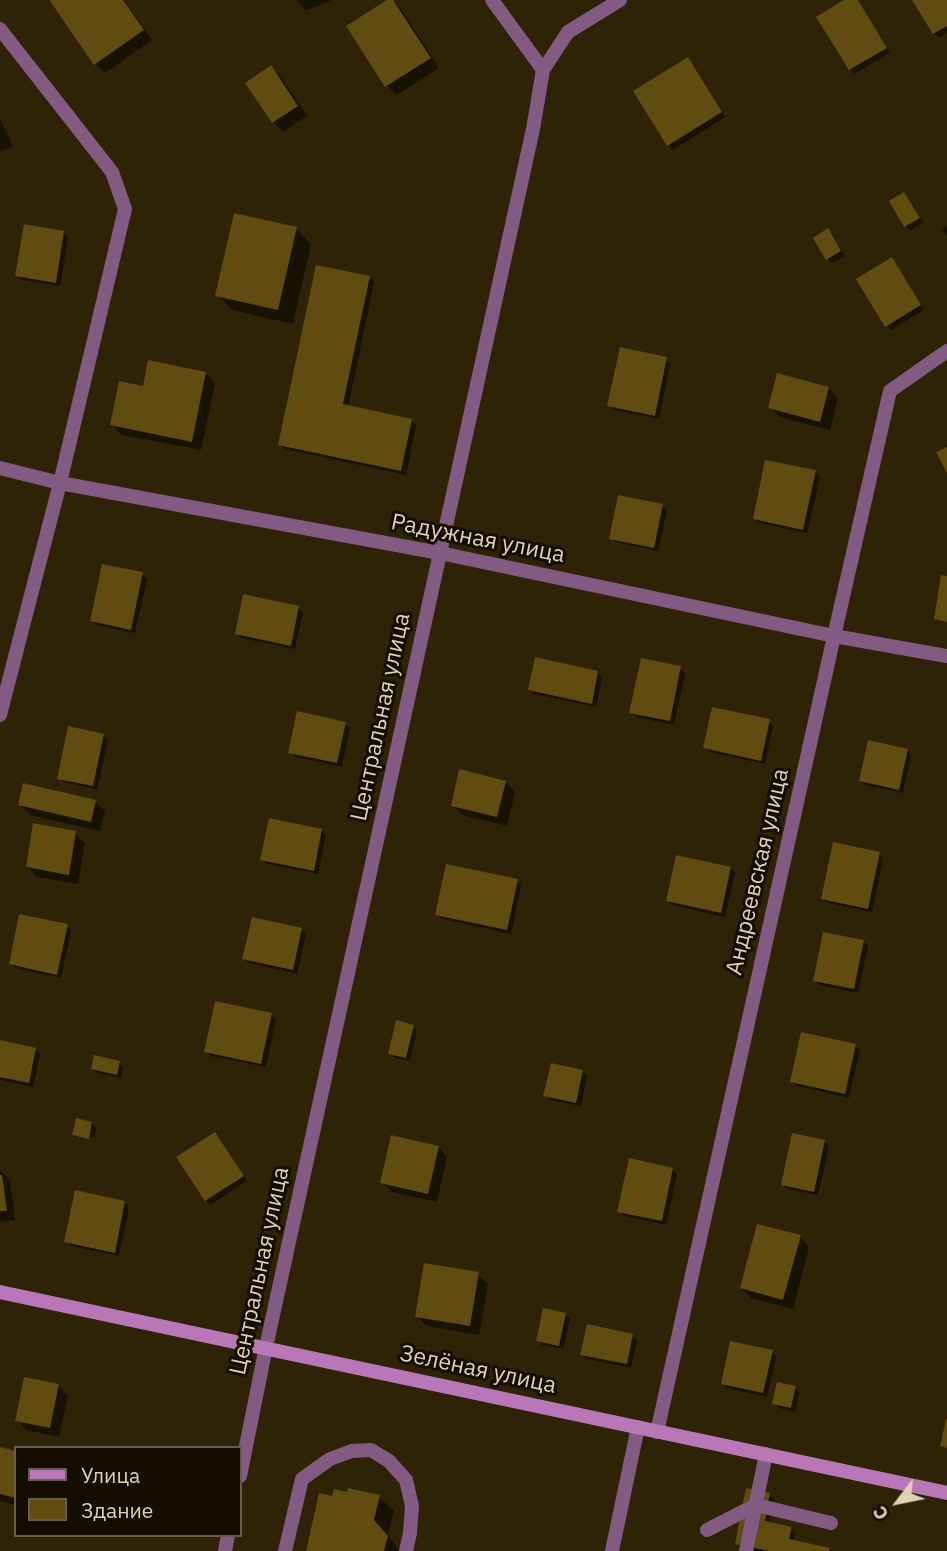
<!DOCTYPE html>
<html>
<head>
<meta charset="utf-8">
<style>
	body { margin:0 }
	#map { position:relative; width:947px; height:1551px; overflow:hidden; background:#2e2306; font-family:"IBM Plex Sans",sans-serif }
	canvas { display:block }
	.legend { position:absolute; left:14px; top:1446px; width:228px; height:91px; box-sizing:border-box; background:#150d00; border:2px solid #655c49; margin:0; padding:9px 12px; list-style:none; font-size:21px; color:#ddd2b6 }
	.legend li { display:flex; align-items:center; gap:14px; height:35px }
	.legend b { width:35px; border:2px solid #655c49 }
	.north { position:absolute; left:863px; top:1467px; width:70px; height:70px; -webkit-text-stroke:5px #150d00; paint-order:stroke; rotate:238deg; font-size:19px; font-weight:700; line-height:28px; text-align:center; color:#ddd2b6 }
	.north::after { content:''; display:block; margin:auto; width:24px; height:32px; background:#ddd2b6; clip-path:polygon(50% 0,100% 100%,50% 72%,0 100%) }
</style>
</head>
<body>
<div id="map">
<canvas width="947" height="1551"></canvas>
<ul class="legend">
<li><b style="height:9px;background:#b977b7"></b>Улица</li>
<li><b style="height:19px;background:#604b11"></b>Здание</li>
</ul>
<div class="north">С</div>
</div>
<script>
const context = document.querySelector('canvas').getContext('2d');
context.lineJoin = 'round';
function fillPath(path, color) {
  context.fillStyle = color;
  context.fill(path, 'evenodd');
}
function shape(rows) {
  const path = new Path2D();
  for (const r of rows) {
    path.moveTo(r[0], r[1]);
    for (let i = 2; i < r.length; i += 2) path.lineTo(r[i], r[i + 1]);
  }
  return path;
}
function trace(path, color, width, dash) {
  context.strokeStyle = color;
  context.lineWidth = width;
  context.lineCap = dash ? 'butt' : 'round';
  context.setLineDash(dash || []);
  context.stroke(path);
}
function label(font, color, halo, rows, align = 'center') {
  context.font = font + ' "IBM Plex Sans",sans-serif';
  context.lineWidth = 6;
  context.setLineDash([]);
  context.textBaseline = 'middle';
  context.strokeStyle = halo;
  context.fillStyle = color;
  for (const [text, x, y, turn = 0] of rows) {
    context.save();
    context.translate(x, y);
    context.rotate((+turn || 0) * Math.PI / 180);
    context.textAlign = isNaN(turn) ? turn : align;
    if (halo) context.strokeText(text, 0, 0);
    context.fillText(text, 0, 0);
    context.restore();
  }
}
fillPath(shape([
	[54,0,124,0,152,40,105,73,96,64],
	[296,0,332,0,306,11],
	[390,0,392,0,401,9,439,68,397,95,387,86],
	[847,0,858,0,890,52,855,74,851,69,819,17],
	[914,0,947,0,947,33,939,38,934,33],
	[692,63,725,117,673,150,668,145,635,91],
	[271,67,281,77,307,116,283,132,273,122],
	[0,119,13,146,0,152],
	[904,194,923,222,910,231,891,202],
	[947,226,947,237,942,229],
	[296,229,311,244,293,324,232,310,217,295],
	[828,230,845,256,832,263,828,259],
	[63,233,68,237,60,286,22,280,17,276],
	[896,264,924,310,891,330,887,326],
	[370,278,374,282,348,407,412,421,416,425,406,475,285,449,280,445],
	[666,359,670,363,659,419,614,410,609,405],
	[205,373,215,383,201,450,122,435,112,425],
	[828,388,838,398,830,430,780,417,770,407],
	[815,472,820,477,807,533,759,523,755,518],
	[662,506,667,510,658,551,616,542,611,538],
	[142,574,147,579,135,633,96,625,92,620],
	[298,608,303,612,295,649,241,638,237,633],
	[680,668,685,673,674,725,636,717,631,713],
	[598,673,602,677,596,707,534,694,530,690],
	[769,721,773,726,765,764,710,752,705,748],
	[345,723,350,728,342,767,295,757,290,752],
	[103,735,108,740,97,790,64,782,59,778],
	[907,750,911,755,903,793,865,785,861,781],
	[505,782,515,792,507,826,462,815,453,805],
	[95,802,105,811,100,831,30,815,20,805],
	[322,831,326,835,318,874,267,864,262,859],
	[75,833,85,843,78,884,37,877,27,867],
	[879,853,883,858,872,912,827,903,823,899],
	[730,868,735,873,725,917,672,905,667,901],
	[517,881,521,885,511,934,442,919,437,915],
	[67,926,71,930,61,978,15,968,11,964],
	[301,929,306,934,297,974,249,963,244,959],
	[864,942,868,946,858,993,819,985,815,980],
	[271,1015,276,1019,266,1067,211,1056,206,1051],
	[413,1026,417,1031,410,1061,395,1058,390,1053],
	[0,1042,35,1049,40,1054,33,1087,0,1080],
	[855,1046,860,1050,849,1098,797,1086,792,1082],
	[119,1063,123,1067,121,1078,97,1073,93,1069],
	[583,1072,587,1076,581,1106,550,1100,545,1095],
	[92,1123,96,1128,94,1138,77,1134,77,1137,74,1135],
	[219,1138,247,1181,210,1205,206,1200],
	[824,1142,829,1146,818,1195,788,1189,783,1185],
	[438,1147,447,1157,437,1202,392,1192,382,1182],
	[672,1169,677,1174,666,1225,624,1216,619,1211],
	[0,1170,10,1180,15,1220,0,1222],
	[125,1203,129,1207,119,1256,71,1246,66,1241],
	[800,1237,809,1247,793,1309,751,1298,741,1288],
	[478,1274,488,1284,479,1335,427,1326,417,1317],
	[565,1315,570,1319,563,1349,542,1345,538,1340],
	[632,1335,637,1340,631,1368,587,1359,582,1354],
	[772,1352,776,1356,767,1397,727,1388,723,1383],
	[58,1386,68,1396,59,1437,26,1430,17,1420],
	[795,1387,799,1392,795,1412,779,1408,774,1404],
	[0,1449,16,1453,16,1505,0,1501],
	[348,1494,379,1497,394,1511,388,1536,401,1551,307,1551,333,1498],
	[769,1495,774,1499,769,1524,791,1528,795,1533,794,1542,829,1549,831,1551,756,1551,741,1548,737,1543]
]), '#0007');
fillPath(shape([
	[51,0,123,0,144,30,94,65,50,1],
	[387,0,393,0,431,58,385,87,346,26],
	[844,0,858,0,887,48,849,70,816,17],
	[912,0,947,0,947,26,933,34],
	[688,57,722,112,667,146,633,91],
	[271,65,298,106,272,123,245,83],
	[904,192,920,218,904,227,889,201],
	[234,213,297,227,278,310,215,296],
	[24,224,64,231,56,283,15,276],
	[828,228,841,251,826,260,813,238],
	[892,257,921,305,885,327,856,279],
	[316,265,370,276,343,404,412,419,401,471,278,445],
	[620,347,667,357,655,416,607,406],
	[148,360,206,372,192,442,110,425,119,381,143,386],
	[777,373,829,387,820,422,768,408],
	[947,447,947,473,936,452],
	[765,460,816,470,803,530,753,519],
	[618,495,663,504,654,548,609,539],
	[102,564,143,572,131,630,90,621],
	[941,575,947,576,947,622,934,619],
	[243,594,299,606,291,646,235,634],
	[535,657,598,671,592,704,528,690],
	[641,658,681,666,670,721,629,713],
	[712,707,770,719,761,761,703,748],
	[297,711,346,722,337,763,288,753],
	[68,726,104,734,93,786,57,779],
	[868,740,908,749,899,790,859,781],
	[459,769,506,781,497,817,451,806],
	[23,783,96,800,91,822,18,805],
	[269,818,322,829,314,871,260,860],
	[33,823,76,831,69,875,26,867],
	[833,842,880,852,868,909,821,899],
	[676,855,731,867,721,913,666,901],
	[446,864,518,879,507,930,435,915],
	[19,914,68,924,57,975,9,964],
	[252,917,302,928,293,970,242,959],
	[823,932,864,940,854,989,813,981],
	[215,1001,272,1013,261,1064,204,1052],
	[396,1020,414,1025,406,1058,388,1054],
	[801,1032,856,1044,845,1094,790,1082],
	[0,1040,36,1048,29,1083,0,1077],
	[94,1055,120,1061,117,1075,91,1069],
	[551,1063,583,1070,576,1103,543,1096],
	[76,1118,92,1122,89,1139,72,1135],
	[215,1132,244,1176,205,1201,176,1157],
	[792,1133,825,1140,814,1192,781,1185],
	[391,1135,439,1146,428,1194,380,1183],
	[629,1158,673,1168,662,1221,617,1212],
	[0,1175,2,1175,7,1211,0,1211],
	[75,1190,125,1201,115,1253,64,1242],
	[757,1224,801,1235,783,1300,740,1288],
	[424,1263,479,1272,470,1326,415,1317],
	[543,1308,566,1313,559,1346,536,1341],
	[587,1324,633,1334,627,1364,580,1355],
	[730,1341,773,1350,763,1393,721,1384],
	[24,1377,59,1384,50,1428,15,1421],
	[777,1382,796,1386,791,1408,772,1404],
	[946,1419,947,1419,947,1448,940,1446],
	[0,1447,16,1451,16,1498,0,1494],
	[348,1488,380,1495,374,1520,388,1536,384,1551,306,1551,319,1493,332,1496,334,1489,347,1492],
	[746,1488,770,1493,765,1521,792,1527,789,1539,830,1548,829,1551,769,1551,735,1544]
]), '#604b11');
trace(shape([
	[492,0,543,70],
	[707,1530,756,1505,831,1523],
	[285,1551,302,1479,330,1459,352,1451,371,1450,389,1461,406,1480,412,1506,410,1533,406,1551],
	[612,1551,638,1427],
	[746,1551,766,1454]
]), '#835a82', 14);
trace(shape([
	[0,29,112,172,125,209,60,483,0,715],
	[0,468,60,483,440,553,834,636,947,656],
	[657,1432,834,636,890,391,947,351],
	[240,1476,266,1347,533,129,543,70,568,32,620,0],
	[225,1551,228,1535]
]), '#835a82', 14);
trace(shape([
	[0,1292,947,1493]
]), '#b977b7', 14);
label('23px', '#ddd2b6', '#150d00', [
	["Радужная улица",478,539,11],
	["Центральная улица",381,717,-78],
	["Андреевская улица",758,872,-77],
	["Центральная улица",260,1271,-78],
	["Зелёная улица",478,1370,12]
]);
</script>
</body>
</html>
